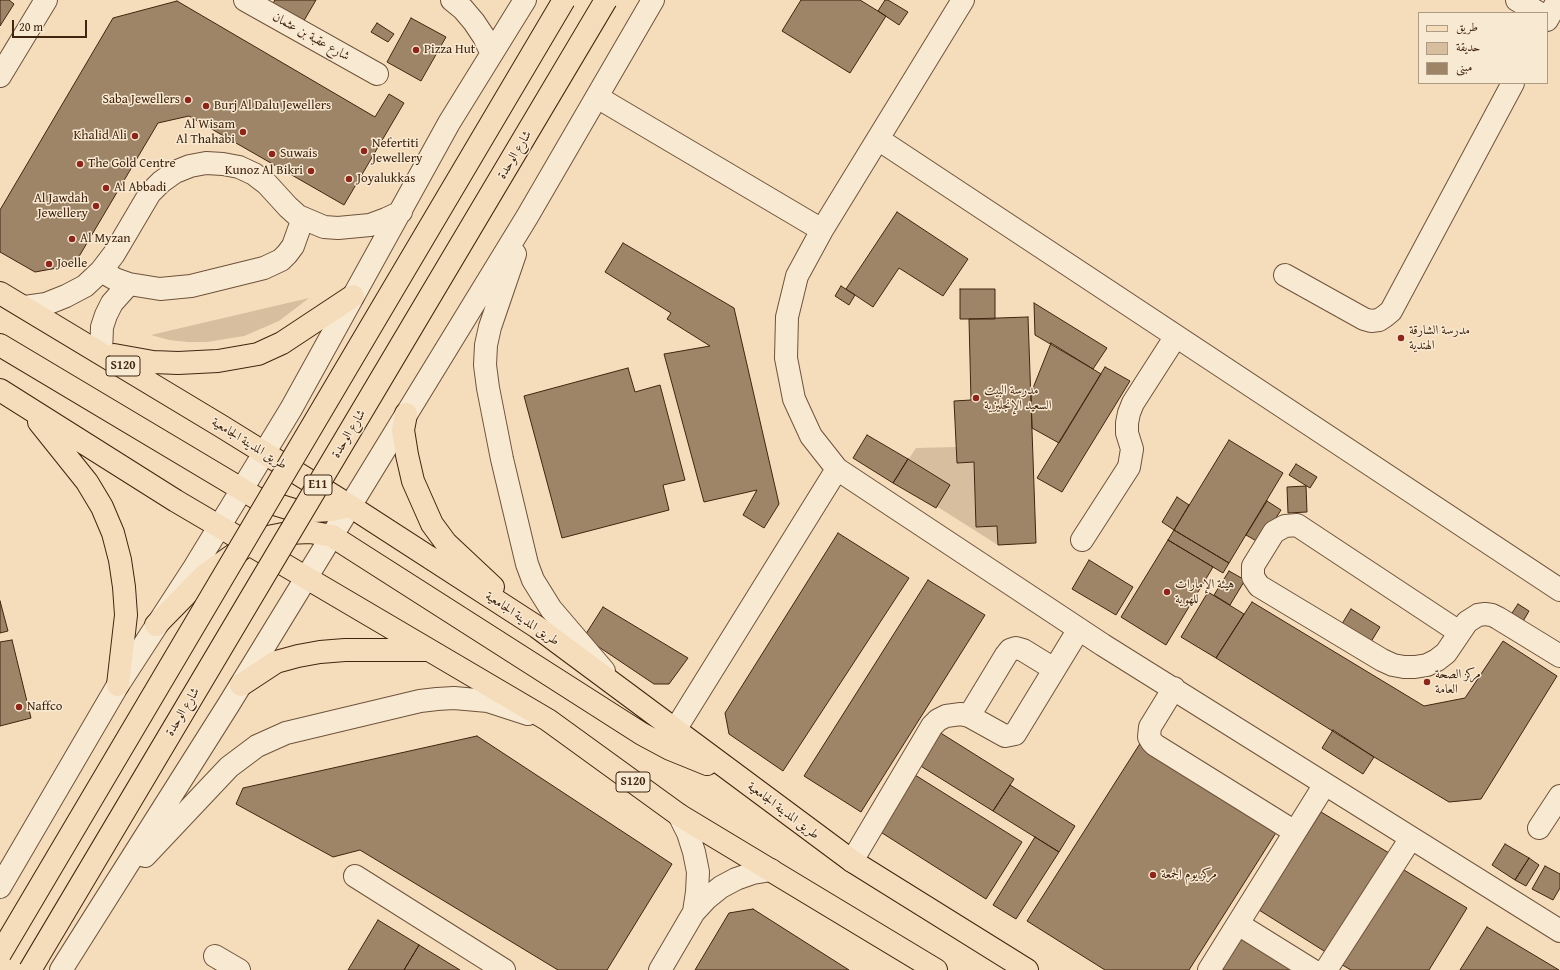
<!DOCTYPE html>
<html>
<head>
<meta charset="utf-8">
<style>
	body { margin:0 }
	#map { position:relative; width:1560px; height:970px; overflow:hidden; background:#f5ddbb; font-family:"Gentium Book Plus",Amiri,serif }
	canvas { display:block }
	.legend { position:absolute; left:1418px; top:12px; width:130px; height:72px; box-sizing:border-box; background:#f8e9d3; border:1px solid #af9b85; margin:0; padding:5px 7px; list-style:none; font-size:12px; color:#41250f }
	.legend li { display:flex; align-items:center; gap:8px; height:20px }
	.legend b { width:20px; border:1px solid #af9b85 }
	.scale { position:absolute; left:12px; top:20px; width:75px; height:18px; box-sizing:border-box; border:2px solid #41250f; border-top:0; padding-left:5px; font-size:12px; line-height:14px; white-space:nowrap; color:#41250f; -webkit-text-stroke:3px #f8e9d3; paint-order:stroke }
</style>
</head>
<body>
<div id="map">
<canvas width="1560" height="970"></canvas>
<ul class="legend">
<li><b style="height:5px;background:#f5ddbb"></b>طريق</li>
<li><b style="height:11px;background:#d6be9e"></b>حديقة</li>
<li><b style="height:11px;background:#9f8568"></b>مبنى</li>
</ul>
<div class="scale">20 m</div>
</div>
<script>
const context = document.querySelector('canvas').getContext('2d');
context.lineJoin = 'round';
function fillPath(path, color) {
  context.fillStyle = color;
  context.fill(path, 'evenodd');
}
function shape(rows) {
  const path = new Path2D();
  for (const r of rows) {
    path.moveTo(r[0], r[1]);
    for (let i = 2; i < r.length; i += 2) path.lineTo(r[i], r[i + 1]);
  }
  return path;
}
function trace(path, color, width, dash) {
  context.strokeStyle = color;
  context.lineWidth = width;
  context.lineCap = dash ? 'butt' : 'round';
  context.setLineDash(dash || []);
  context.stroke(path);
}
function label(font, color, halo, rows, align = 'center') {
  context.font = font + ' "Gentium Book Plus",Amiri,serif';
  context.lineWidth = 3;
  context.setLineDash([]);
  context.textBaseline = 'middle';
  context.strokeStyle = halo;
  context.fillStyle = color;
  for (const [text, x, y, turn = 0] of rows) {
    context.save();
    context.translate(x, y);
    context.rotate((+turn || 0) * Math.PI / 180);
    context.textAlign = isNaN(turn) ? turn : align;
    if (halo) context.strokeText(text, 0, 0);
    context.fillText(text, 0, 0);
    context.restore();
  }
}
fillPath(shape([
	[309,298,279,321,244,336,207,342,188,342,169,340,151,335],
	[956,447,957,463,974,462,976,527,997,526,998,545,895,480,916,448]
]), '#d6be9e');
const building = shape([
	[0,0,9,0,14,4,0,26,0,0],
	[275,0,316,0,302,24,271,6,275,0],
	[801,0,860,0,886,16,850,73,782,31,801,0],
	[885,0,888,0,908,12,899,25,878,11,885,0],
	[177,1,375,117,389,94,404,103,344,205,189,116,158,123,74,265,35,272,0,252,0,210,113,18,177,1],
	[411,18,446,37,421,81,387,62,411,18],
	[377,23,394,34,388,42,371,32,377,23],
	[897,212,968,259,943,296,899,268,873,307,846,289,897,212],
	[623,243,734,308,779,504,764,528,743,515,757,490,704,502,664,354,710,346,667,319,671,313,605,272,623,243],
	[841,286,855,295,849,305,835,296,841,286],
	[960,289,995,289,995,319,960,319,960,289],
	[1034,303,1107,348,1093,369,1035,335,1034,303],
	[1028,317,1036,543,998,545,997,526,976,527,974,462,957,463,954,401,971,400,969,319,1028,317],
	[1051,343,1101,374,1059,443,1032,428,1031,393,1051,343],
	[1105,367,1130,381,1062,492,1037,478,1105,367],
	[628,368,635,392,660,385,685,480,663,485,669,510,562,538,524,396,628,368],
	[867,435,908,459,893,483,853,458,867,435],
	[1229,440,1283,473,1229,563,1174,530,1229,440],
	[908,459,950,485,936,508,893,483,908,459],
	[1296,464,1317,477,1310,488,1289,475,1296,464],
	[1306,486,1307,512,1288,513,1287,487,1306,486],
	[1177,497,1189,505,1174,530,1162,522,1177,497],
	[1267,501,1281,510,1260,543,1246,535,1267,501],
	[1174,530,1229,563,1223,573,1168,540,1174,530],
	[838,533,909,578,783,771,729,734,725,713,838,533],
	[1168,540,1213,567,1166,645,1121,617,1168,540],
	[1089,560,1133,587,1116,615,1072,589,1089,560],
	[1229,571,1245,580,1230,605,1214,595,1229,571],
	[928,580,985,615,861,812,804,776,928,580],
	[1208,592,1244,614,1216,658,1181,637,1208,592],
	[0,601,8,631,0,633,0,601],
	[1252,602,1424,706,1465,698,1503,641,1557,676,1481,799,1449,802,1374,757,1216,658,1252,602],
	[1518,604,1529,611,1522,623,1510,616,1518,604],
	[603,607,688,658,669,684,654,684,584,637,603,607],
	[1351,609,1380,627,1369,645,1340,627,1351,609],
	[12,640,31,718,0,726,0,642,12,640],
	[1333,730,1374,757,1363,774,1322,748,1333,730],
	[939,732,1014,779,993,811,919,765,939,732],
	[477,736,672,864,607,970,558,970,360,850,333,857,236,804,243,788,477,736],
	[1141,742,1279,828,1189,970,1105,970,1027,921,1141,742],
	[915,775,1022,842,986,899,879,831,915,775],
	[1010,785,1075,826,1059,852,993,811,1010,785],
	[1321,812,1394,856,1332,956,1259,910,1321,812],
	[1035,837,1059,852,1016,919,993,905,1035,837],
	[1505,844,1529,858,1515,880,1492,865,1505,844],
	[1529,858,1539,865,1526,886,1515,880,1529,858],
	[1545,866,1560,874,1560,888,1553,900,1532,889,1545,866],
	[1399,867,1467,908,1429,970,1351,970,1339,963,1399,867],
	[753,909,849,970,695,970,729,913,753,909],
	[378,920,419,945,404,970,348,970,378,920],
	[1487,927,1559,970,1460,970,1487,927],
	[1242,933,1301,970,1218,970,1242,933],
	[419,945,460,970,404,970,419,945]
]);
fillPath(building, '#9f8568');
trace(building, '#41250f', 1);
const minor = shape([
	[245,0,377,74],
	[452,0,463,9,474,22,484,37,491,52],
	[963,0,822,230,797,276,787,317,786,358,794,399,811,436,837,469,1103,645,1560,931],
	[1517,0,1539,13],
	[1547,20,1558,0],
	[0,76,46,0],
	[597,97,822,230],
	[878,139,1560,590],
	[515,254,490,327,486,345,485,365,488,388,502,459,527,564,533,580,551,609,604,671],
	[101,271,115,279,129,284,160,289,191,286,264,268,281,260,287,254,293,246,303,218],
	[1285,275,1364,319,1371,321,1379,320,1385,316,1391,311,1513,83],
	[25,307,46,304,66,296,85,286,101,271,114,254,150,193,161,182,175,172,190,166,206,163,223,164,239,167,254,174,267,184,288,207,298,216,324,227,338,228,370,225,386,219,401,212],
	[101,353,102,327,106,315,112,303,129,284],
	[1082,540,1129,467,1132,449,1127,433,1127,423,1129,413,1133,403,1176,336],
	[1459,632,1297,525,1285,526,1274,532,1253,566,1253,577,1259,586,1382,660,1393,665,1404,667,1415,667,1427,665,1437,660,1446,653,1467,622,1478,615,1485,614,1492,615,1498,618,1560,656],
	[1174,688,1150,727,1149,737,1152,742,1155,745,1295,832],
	[969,716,1006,655,1010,650,1016,648,1023,650,1054,669],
	[675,730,837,469],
	[679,815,688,833,694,852,698,872,697,892,694,912],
	[1539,828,1560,796],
	[145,856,229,767,257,746,286,733,420,701,437,699,454,698,488,701,528,714],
	[852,861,932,726,938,720,946,716,961,714,969,716,1005,736,1015,734,1079,629],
	[355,876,504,970],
	[0,887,118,685,194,568,291,409,449,123,525,0],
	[1238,924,1312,970],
	[215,956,239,970],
	[61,970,229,704,527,217,653,0],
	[660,970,694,912,706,899,721,887,736,879,753,873,771,870],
	[1209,970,1325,784],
	[1326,970,1411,838]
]);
const major = shape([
	[0,293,221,426,350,506,537,627,852,861,1027,970],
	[0,345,258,499,294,510,313,511,332,510,350,506],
	[114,355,153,362,178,363,218,361,258,354,282,343,353,296],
	[0,390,176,501,548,720,679,815,936,970],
	[406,414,403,430,407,455,413,481,432,524,446,543,493,587],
	[39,422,87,482,102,507,113,533,120,560,124,587,126,615,118,685],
	[156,625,205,575,249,544,268,537,288,533,310,532,332,536,642,734,670,749,707,764],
	[241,685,276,662,298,656,320,652,345,650,428,650]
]);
trace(minor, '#6e533a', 24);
trace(major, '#41250f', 24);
trace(minor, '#f8e9d3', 22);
trace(major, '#f5ddbb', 22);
const highwayBridge = shape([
	[0,954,564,0],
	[30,970,606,0]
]);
trace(highwayBridge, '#41250f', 24, []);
trace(highwayBridge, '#f5ddbb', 22);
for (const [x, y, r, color] of [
	[416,50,4,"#8f2418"],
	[188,100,4,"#8f2418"],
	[206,106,4,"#8f2418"],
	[243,132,4,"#8f2418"],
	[135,136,4,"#8f2418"],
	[364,151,4,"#8f2418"],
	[272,154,4,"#8f2418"],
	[80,164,4,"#8f2418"],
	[311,171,4,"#8f2418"],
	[349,179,4,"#8f2418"],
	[106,188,4,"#8f2418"],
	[96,206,4,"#8f2418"],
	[72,239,4,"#8f2418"],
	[49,264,4,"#8f2418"],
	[1401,338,4,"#8f2418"],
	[976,398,4,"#8f2418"],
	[1167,592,4,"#8f2418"],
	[1427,682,4,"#8f2418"],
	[19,707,4,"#8f2418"],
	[1153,875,4,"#8f2418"]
]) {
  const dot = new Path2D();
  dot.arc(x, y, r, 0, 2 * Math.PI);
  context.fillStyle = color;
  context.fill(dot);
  trace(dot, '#f8e9d3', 1.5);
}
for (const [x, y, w] of [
	[123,366,34],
	[318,485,28],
	[633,782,34]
]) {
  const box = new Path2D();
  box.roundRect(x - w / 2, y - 10, w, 20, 3);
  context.fillStyle = '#f8e9d3';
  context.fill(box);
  trace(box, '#41250f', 1);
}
label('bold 12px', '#41250f', null, [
	["S120",123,366],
	["E11",318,485],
	["S120",633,782]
]);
label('13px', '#41250f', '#f8e9d3', [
	["شارع عقبة بن عثمان",311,37,29],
	["شارع الوحدة",515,155,-59],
	["شارع الوحدة",349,434,-59],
	["طريق المدينة الجامعية",249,444,32],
	["طريق المدينة الجامعية",522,619,34],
	["شارع الوحدة",183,712,-59],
	["طريق المدينة الجامعية",783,811,37]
]);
label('13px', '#41250f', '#f8e9d3', [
	["Pizza Hut",424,50],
	["Saba Jewellers",180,100,"right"],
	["Burj Al Dalu Jewellers",214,106],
	["Al Wisam",235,125,"right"],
	["Al Thahabi",235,140,"right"],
	["Khalid Ali",127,136,"right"],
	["Nefertiti",372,144],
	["Jewellery",372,159],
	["Suwais",280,154],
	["The Gold Centre",88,164],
	["Kunoz Al Bikri",303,171,"right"],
	["Joyalukkas",357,179],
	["Al Abbadi",114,188],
	["Al Jawdah",88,199,"right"],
	["Jewellery",88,214,"right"],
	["Al Myzan",80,239],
	["Joelle",57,264],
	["مدرسة الشارقة",1409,331],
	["الهندية",1409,346],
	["مدرسة البيت",984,391],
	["السعيد الإنجليزية",984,406],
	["هيئة الإمارات",1175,585],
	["للهوية",1175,600],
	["مركز الصحة",1435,675],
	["العامة",1435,690],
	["Naffco",27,707],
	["مركز يوم الجمعة",1161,875]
], 'left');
</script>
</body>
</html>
